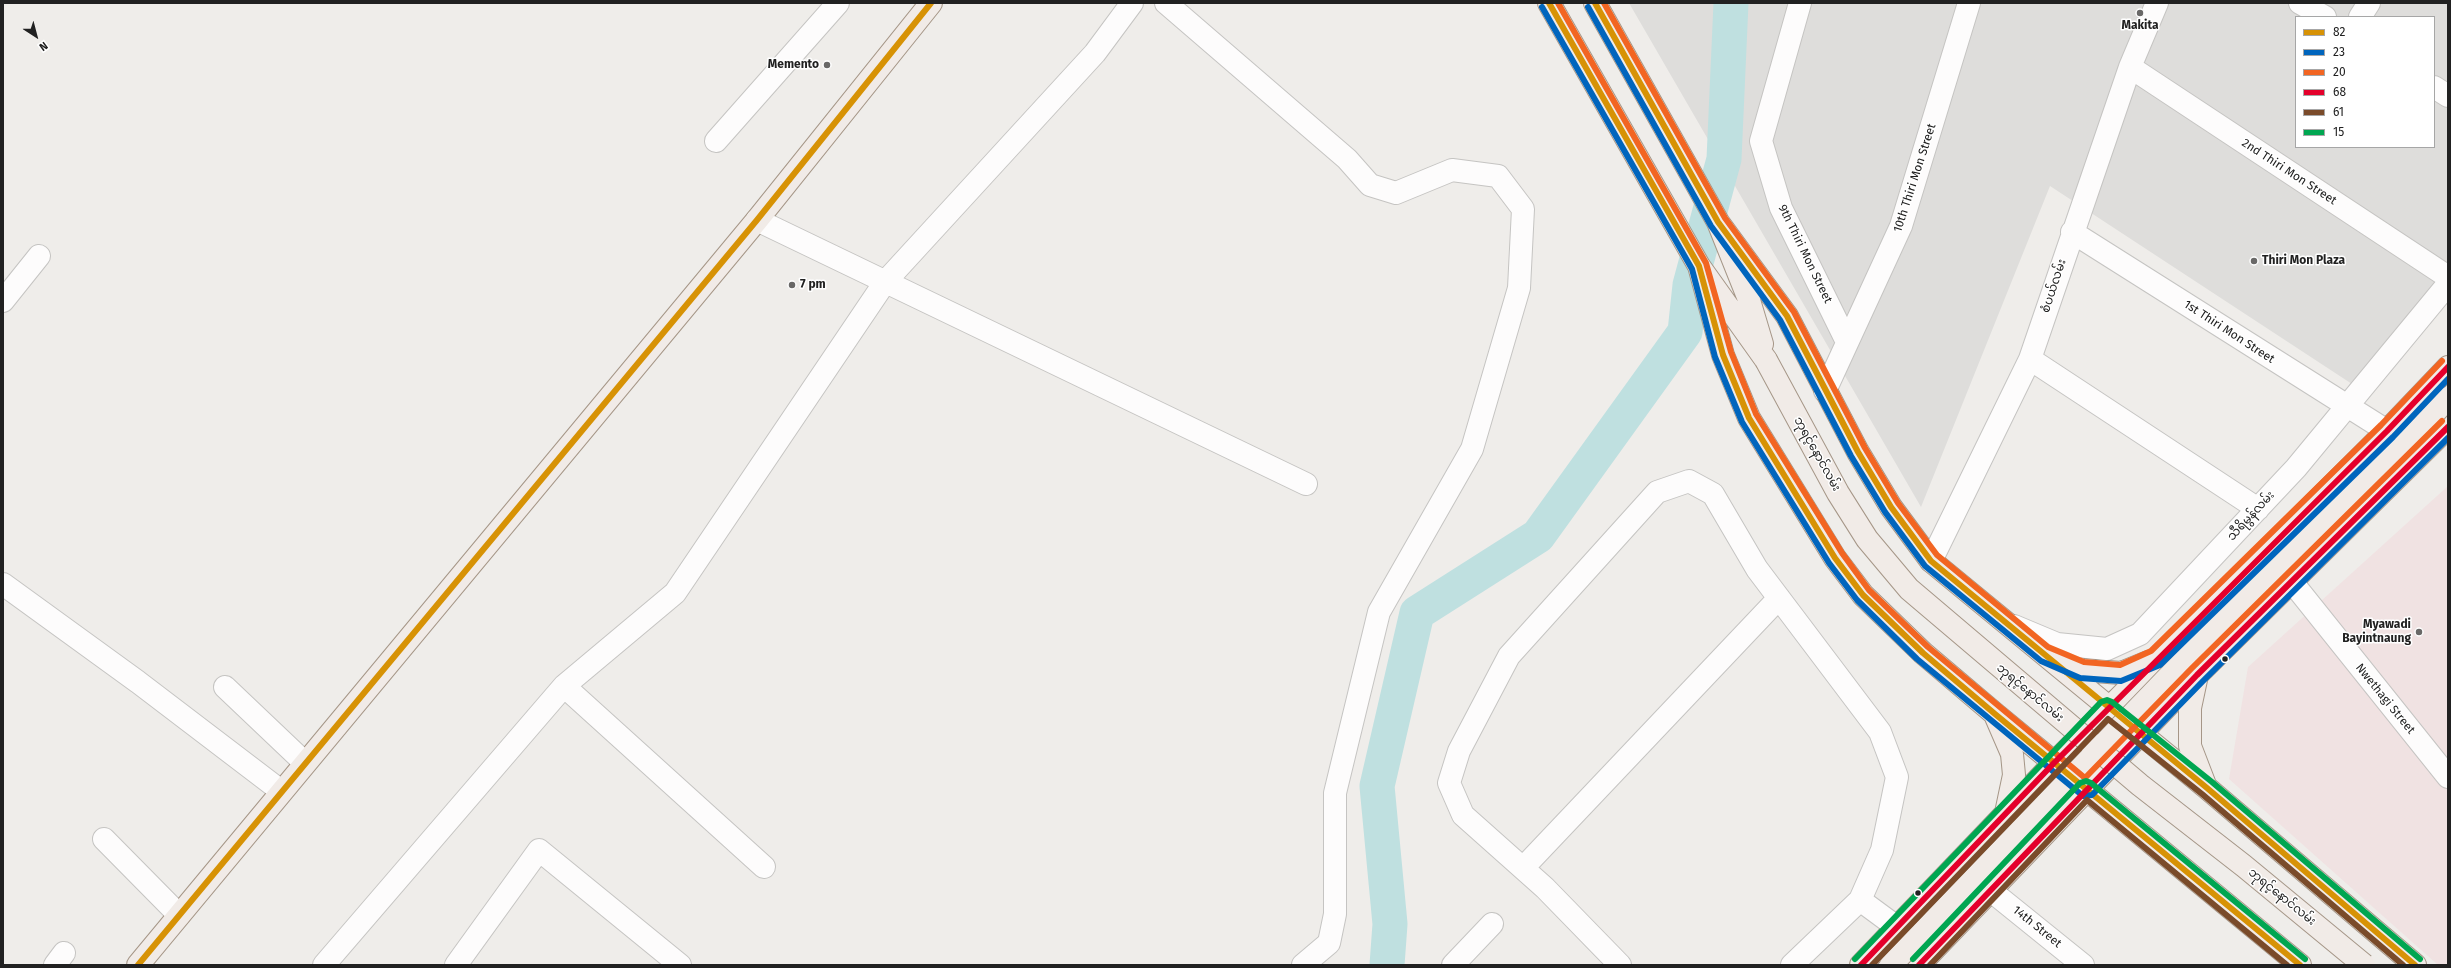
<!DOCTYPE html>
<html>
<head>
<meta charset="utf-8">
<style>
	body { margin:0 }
	#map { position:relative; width:2451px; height:968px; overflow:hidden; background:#efedea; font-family:"Fira Sans",sans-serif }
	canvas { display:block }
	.frame { position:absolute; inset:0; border:4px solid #212121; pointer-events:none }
	.legend { position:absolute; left:2295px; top:16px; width:140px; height:132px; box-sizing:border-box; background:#fff; border:1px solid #a6a6a6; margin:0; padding:5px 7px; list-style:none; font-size:12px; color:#212121 }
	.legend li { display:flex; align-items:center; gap:8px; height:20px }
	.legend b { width:20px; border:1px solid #a6a6a6 }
	.north { position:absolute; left:16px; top:16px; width:40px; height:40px; -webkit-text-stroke:3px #fff; paint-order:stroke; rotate:144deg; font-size:11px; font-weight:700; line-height:16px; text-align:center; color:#212121 }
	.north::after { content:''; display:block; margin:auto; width:14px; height:18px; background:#212121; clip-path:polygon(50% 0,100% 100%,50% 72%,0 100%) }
</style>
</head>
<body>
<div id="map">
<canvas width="2451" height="968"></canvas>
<div class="frame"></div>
<ul class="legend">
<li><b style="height:5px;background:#d79205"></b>82</li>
<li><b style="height:5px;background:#0065bd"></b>23</li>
<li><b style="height:5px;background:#f26522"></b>20</li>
<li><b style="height:5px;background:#e4002b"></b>68</li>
<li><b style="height:5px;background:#7a4b2a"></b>61</li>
<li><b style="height:5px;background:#00a651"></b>15</li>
</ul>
<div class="north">N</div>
</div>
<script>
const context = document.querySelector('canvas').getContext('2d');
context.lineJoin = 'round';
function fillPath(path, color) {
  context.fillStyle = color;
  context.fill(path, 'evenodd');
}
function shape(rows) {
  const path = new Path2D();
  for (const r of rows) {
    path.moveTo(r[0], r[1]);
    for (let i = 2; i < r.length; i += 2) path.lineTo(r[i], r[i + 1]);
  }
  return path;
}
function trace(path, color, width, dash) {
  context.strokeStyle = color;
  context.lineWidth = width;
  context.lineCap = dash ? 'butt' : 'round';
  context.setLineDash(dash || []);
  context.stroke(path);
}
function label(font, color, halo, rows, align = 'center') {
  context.font = font + ' "Fira Sans","Noto Sans Myanmar",sans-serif';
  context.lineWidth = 3;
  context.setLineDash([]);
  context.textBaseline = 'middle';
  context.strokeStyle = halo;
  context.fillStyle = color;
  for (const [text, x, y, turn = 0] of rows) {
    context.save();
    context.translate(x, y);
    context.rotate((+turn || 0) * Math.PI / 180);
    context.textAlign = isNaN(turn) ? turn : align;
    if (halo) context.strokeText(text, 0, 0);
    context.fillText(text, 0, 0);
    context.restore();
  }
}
fillPath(shape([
	[1629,3,2448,3,2448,269,2352,384,2050,186,1921,507],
	[2296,17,2434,17,2434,147,2296,147]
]), '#dedddb');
fillPath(shape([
	[2448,486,2448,965,2438,965,2229,779,2248,667]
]), '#f0e2e2');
trace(shape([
	[1387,965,1390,924,1377,786,1417,613,1538,536,1685,332,1690,285,1724,159,1731,3]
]), '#bfe0e0', 35);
const minor = shape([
	[1166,3,1347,159,1370,185,1396,193,1452,170,1498,176,1523,209,1519,288,1472,449,1379,612,1335,793,1335,914,1329,943,1303,965],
	[1800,3,1761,141,1781,208,1847,342],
	[2300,3,2325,17],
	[2360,17,2369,3],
	[2130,67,2448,277],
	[2434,87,2448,96],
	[716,141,838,3],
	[757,220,1306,484],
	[2072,232,2387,431],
	[3,301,39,256],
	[2030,359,2258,509],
	[1825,391,1901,226,1969,3],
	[1931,561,2030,359,2130,67,2157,3],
	[2292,582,2448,777],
	[3,584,138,682,281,791],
	[2014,626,2057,644,2107,649,2140,634,2296,468,2448,284],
	[564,686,764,867],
	[225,687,305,763],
	[104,839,179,915],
	[1523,868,1779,598],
	[1990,890,2083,965],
	[1860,900,1898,928],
	[55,965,64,953],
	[324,965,564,686,675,593,885,282,1095,53,1132,3],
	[456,965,539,850,680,965],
	[1453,965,1492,924],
	[1620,965,1545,888,1463,815,1449,783,1459,751,1509,656,1657,492,1689,481,1713,494,1757,569,1880,732,1897,777,1882,850,1860,900,1792,965]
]);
const major = shape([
	[1549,3,1699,266,1766,360],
	[1595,3,1718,222,1748,297,1762,344],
	[1718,222,1787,316,1858,452,1891,507,1931,561,2207,788,2415,965],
	[1699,266,1723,355,1749,418,1835,558,1863,595,1923,653,1995,714,2300,965],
	[2059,660,2082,670,2121,673,2148,662],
	[2197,675,2190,708,2190,746,2205,785],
	[1996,717,2012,754,2014,775,2006,813],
	[138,965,757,220,931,3],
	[1861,965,2054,763,2387,431,2448,367],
	[1919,965,2197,675,2448,427]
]);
trace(minor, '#c5c4c2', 24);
trace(major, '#a59687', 24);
trace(minor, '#fdfcfc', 22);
trace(major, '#f1ebe7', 22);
const majorBridge = shape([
	[1766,360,1838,493,1867,539,1909,589,2140,785,2244,866,2364,965],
	[1891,965,2208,636,2408,441,2448,398]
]);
trace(majorBridge, '#a59687', 24, []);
trace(majorBridge, '#f1ebe7', 22);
trace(shape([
	[1549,3,1699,266,1723,355,1749,418,1835,558,1863,595,1923,653,1995,714,2300,965],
	[1595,3,1718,222,1787,316,1858,452,1891,507,1931,561,2207,788,2415,965],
	[138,965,757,220,931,3]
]), '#d79205', 6);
trace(shape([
	[1542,7,1692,269,1715,357,1742,422,1829,563,1857,600,1917,659,2083,796,2092,795,2203,681,2448,438],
	[1588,7,1711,226,1780,320,1851,456,1885,512,1925,566,2041,661,2080,678,2121,681,2160,665,2393,437,2448,379]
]), '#0065bd', 6);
trace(shape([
	[1558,3,1706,263,1731,352,1756,414,1842,553,1869,590,1928,647,2085,778,2191,669,2442,421],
	[1604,3,1725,218,1794,312,1865,448,1898,503,1937,555,2048,647,2084,662,2120,665,2151,651,2381,425,2442,361]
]), '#f26522', 6);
trace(shape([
	[1861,965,2054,763,2387,431,2448,367],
	[1919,965,2197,675,2448,427]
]), '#e4002b', 6);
trace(shape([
	[1872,965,2108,719,2202,794,2403,965],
	[1930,965,2087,800,2287,965]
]), '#7a4b2a', 6);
trace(shape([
	[1855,959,2101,702,2107,700,2112,702,2212,782,2420,959],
	[1913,959,2080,783,2086,781,2091,783,2305,959]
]), '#00a651', 6);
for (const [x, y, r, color] of [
	[2140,13,4,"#696867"],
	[827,65,4,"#696867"],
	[2254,261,4,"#696867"],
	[792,285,4,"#696867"],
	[2419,632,4,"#696867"],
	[2225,659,3.5,"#212121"],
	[1918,893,3.5,"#212121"]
]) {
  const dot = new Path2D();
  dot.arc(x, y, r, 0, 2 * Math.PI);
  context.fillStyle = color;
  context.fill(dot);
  trace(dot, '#fff', 1.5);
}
label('bold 12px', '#212121', '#fff', [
	["Makita",2140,26,"center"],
	["Memento",819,65],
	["Thiri Mon Plaza",2262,261,"left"],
	["7 pm",800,285,"left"],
	["Myawadi",2411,625],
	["Bayintnaung",2411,639]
], 'right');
label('12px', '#212121', '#fff', [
	["2nd Thiri Mon Street",2289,172,33],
	["10th Thiri Mon Street",1915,178,-72],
	["9th Thiri Mon Street",1805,254,64],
	["စံပယ်လမ်း",2054,286,-72],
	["1st Thiri Mon Street",2229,332,33],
	["ဘုရင့်နောင်လမ်း",1817,454,61],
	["သီရိမွန်လမ်း",2251,516,-47],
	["ဘုရင့်နောင်လမ်း",2030,693,40],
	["Nwethagi Street",2385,699,51],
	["ဘုရင့်နောင်လမ်း",2282,897,39],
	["14th Street",2037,927,39]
]);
</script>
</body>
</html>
